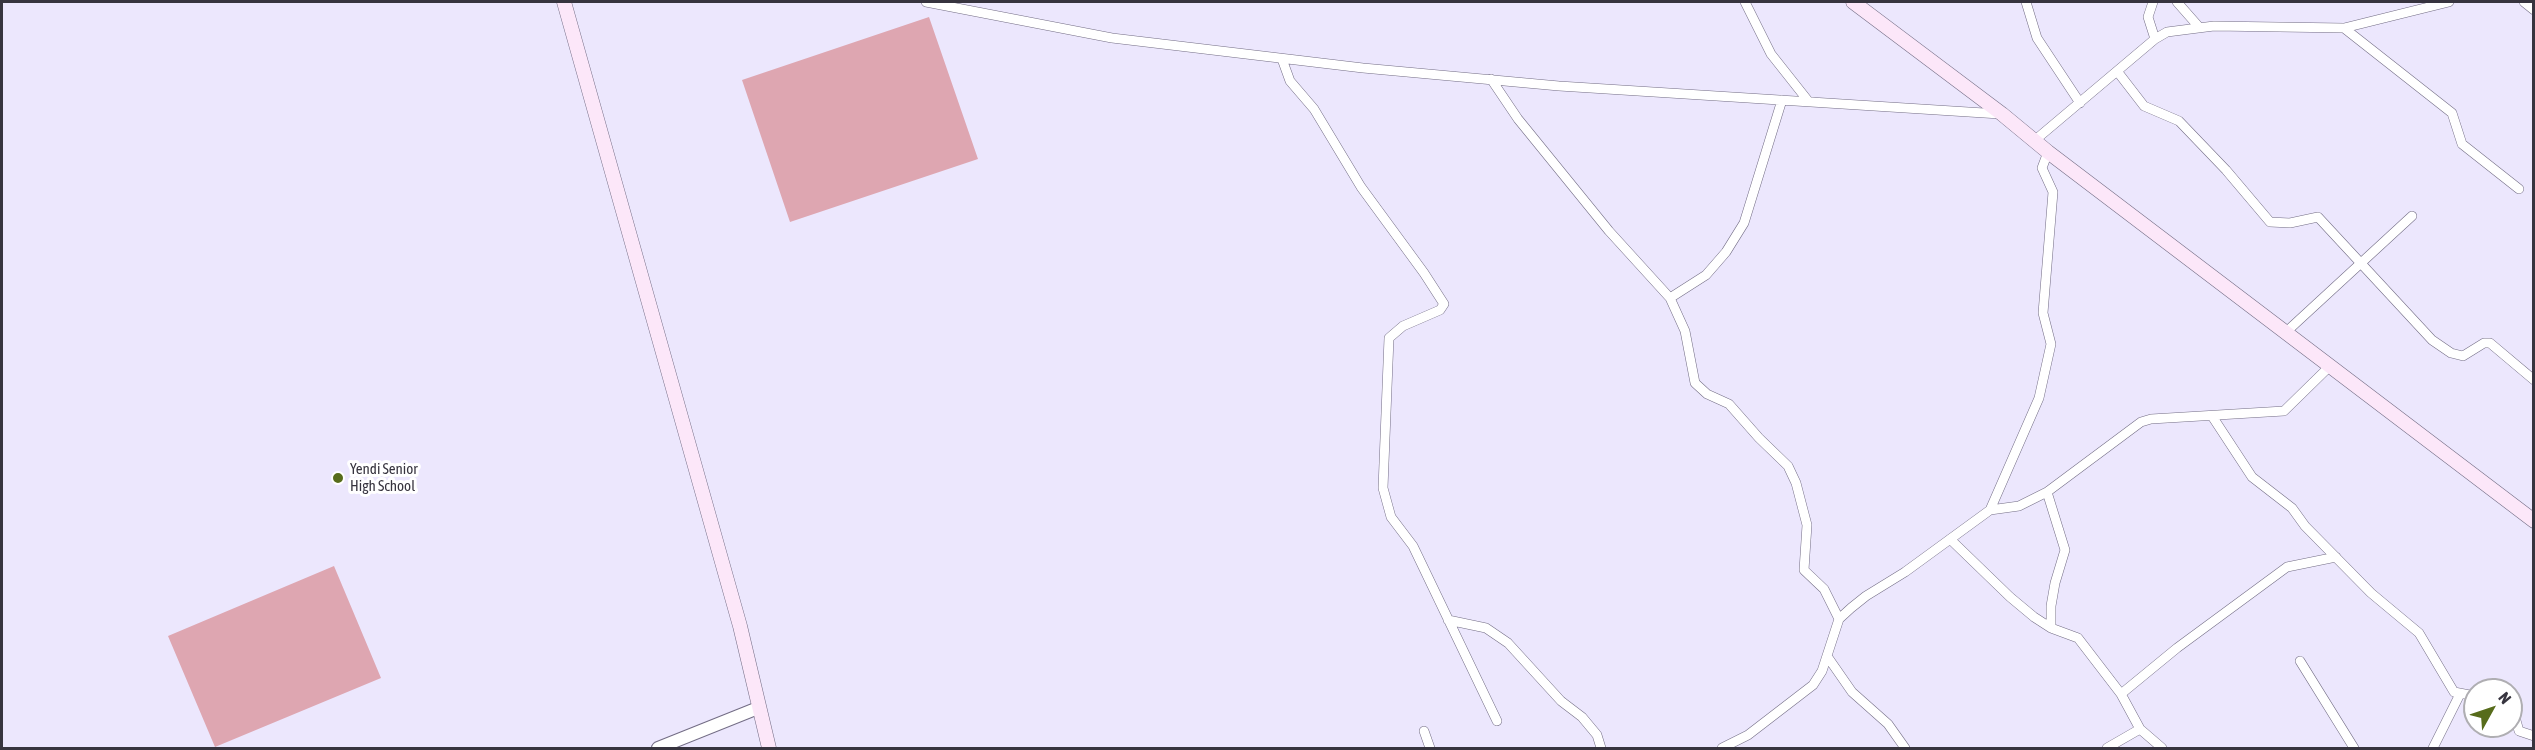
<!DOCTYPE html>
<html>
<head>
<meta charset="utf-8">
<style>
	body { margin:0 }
	#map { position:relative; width:2535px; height:750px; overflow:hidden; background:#ece7fd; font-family:"Asap Condensed",sans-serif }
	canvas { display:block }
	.frame { position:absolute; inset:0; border:3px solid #37343f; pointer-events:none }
	.north { position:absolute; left:2463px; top:678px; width:60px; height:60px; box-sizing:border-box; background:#fff; border:2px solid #afaeb2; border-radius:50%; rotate:50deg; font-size:16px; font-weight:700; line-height:24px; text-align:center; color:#37343f }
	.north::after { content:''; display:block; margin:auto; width:21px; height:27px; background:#576c1b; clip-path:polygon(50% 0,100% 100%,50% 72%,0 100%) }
</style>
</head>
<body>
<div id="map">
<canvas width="2535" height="750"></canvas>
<div class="frame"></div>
<div class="north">N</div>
</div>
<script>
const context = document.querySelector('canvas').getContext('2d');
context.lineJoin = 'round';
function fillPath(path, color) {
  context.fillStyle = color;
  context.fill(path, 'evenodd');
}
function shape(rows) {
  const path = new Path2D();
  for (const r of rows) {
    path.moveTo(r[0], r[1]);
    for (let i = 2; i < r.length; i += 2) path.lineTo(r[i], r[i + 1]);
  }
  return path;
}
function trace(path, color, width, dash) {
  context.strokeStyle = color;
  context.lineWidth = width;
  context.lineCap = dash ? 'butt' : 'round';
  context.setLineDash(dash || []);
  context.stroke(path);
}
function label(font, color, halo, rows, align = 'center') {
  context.font = font + ' "Asap Condensed",sans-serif';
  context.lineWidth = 6;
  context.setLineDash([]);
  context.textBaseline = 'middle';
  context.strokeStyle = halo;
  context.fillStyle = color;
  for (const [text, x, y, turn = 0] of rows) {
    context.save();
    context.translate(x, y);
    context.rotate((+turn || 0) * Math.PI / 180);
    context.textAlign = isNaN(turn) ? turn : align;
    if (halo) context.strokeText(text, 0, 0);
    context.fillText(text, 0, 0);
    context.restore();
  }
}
fillPath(shape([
	[929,17,978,159,790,222,742,80],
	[334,566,381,678,215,747,168,636]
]), '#dea6b1');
const minor = shape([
	[926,2,1112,38,1363,68,1559,86,2000,114],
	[1745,2,1771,54,1809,102],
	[2026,2,2037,38,2080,103],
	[2153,2,2148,17,2155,39],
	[2177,2,2199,27],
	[2524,2,2534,10],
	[2344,28,2452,113,2462,144,2519,189],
	[1282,59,1290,81,1314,109,1361,187,1424,273,1444,304,1440,310,1403,326,1389,338,1383,488,1391,517,1413,546,1497,721],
	[2117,71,2144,106,2179,121,2226,170,2270,222,2290,223,2318,217,2432,340,2451,353,2463,356,2484,343,2490,343,2534,380],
	[1491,79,1518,119,1609,231,1670,298,1685,331,1695,383,1707,394,1729,404,1759,438,1788,466,1796,483,1807,525,1804,570,1824,589,1839,619],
	[2034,141,2155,39,2167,32,2214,26,2344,28,2449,2],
	[1670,298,1706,275,1726,252,1744,223,1782,100],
	[2285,333,2412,216],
	[2212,416,2252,477,2292,508,2305,526,2371,593,2419,633,2454,692,2475,696],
	[2047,492,2065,550,2055,583,2051,606,2051,628],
	[1990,510,2039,398,2051,344,2043,313,2053,192,2042,168,2048,152],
	[1950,539,2010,597,2034,617,2051,628,2078,638,2121,694,2140,729,2162,748],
	[1448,620,1486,628,1508,643,1561,701,1582,717,1597,735,1601,748],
	[1827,656,1852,692,1888,724,1905,748],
	[2300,661,2354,748],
	[2121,694,2177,648,2287,567,2336,557],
	[2511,712,2515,717,2519,731,2534,736],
	[1424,731,1430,748],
	[1722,748,1748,735,1813,685,1822,671,1839,619,1851,608,1866,596,1905,572,1990,510,2019,506,2047,492,2141,422,2151,419,2284,411,2330,366],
	[2107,748,2140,729],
	[2433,748,2460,694]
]);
const tertiary = shape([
	[658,748,758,708]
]);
const secondary = shape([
	[564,2,740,626,769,748],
	[1853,2,2002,114,2048,152,2534,521]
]);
trace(minor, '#736d85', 10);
trace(tertiary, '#736d85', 14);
trace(secondary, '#736d85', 15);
trace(minor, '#fff', 9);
trace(tertiary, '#fff', 12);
trace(secondary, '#fce7f9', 14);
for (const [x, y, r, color] of [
	[338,478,6,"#576c1b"]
]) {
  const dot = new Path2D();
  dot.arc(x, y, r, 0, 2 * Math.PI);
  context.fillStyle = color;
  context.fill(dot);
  trace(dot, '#fff', 2);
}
label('15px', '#37343f', '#fff', [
	["Yendi Senior",350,469],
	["High School",350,486]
], 'left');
</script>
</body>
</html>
